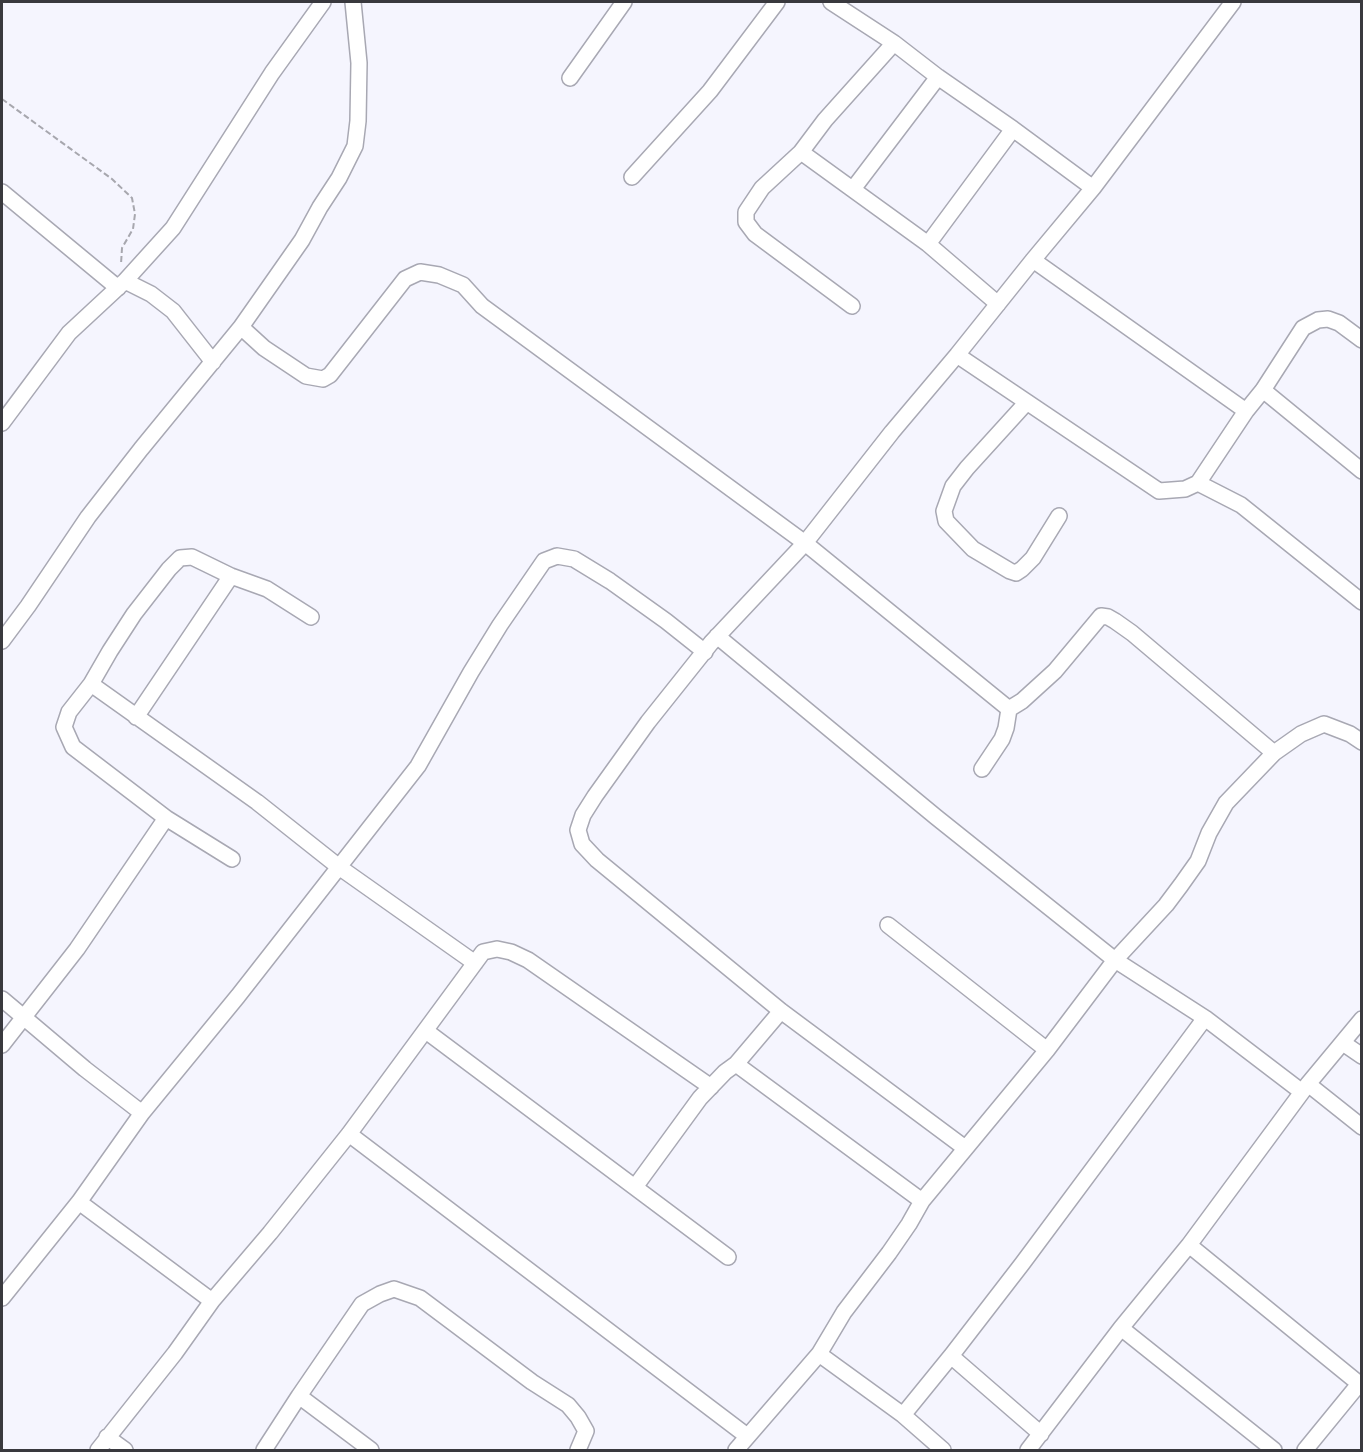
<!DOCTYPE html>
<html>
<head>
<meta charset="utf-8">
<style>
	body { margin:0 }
	#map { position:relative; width:1363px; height:1452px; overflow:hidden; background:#f5f5fe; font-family:Overpass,sans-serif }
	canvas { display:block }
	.frame { position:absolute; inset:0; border:3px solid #39393e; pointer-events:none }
</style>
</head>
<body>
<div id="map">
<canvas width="1363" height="1452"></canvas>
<div class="frame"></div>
</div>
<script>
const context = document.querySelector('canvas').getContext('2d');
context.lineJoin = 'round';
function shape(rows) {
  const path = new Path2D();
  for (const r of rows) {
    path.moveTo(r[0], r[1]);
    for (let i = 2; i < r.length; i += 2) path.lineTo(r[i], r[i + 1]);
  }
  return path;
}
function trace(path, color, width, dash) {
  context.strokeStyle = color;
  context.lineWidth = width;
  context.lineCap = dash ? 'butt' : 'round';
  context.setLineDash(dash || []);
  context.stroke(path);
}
const minor = shape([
	[353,2,359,63,358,121,355,146,339,178,320,207,302,240,241,327,264,348,306,376,323,379,330,375,405,279,420,272,439,275,463,285,482,306,805,543,1009,709,1006,728,1002,739,982,769],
	[831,2,894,43],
	[570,78,624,2],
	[801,152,762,188,746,212,746,222,755,234,852,306],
	[632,177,710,91,777,2],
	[853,189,938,77],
	[2,192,118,288],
	[928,244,1013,129],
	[1033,260,1246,411,1263,390,1303,328,1318,320,1328,319,1339,323,1362,340],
	[125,281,151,294,173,311,213,362],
	[998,304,928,244,801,152,825,120,894,43,938,77,1013,129,1093,188],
	[957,355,1159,491,1185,489,1198,483],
	[1263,390,1362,471],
	[1027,402,967,468,953,486,944,511,946,521,973,549,1010,571,1016,573,1022,569,1033,558,1059,516],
	[1246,411,1198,483,1241,505,1362,602],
	[2,423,69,333,125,281,173,228,272,73,323,2],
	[717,636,936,817,1115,960,1205,1018,1302,1092],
	[2,641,28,606,88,517,141,449,241,327],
	[91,684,257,802,339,867,475,963],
	[1009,709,1022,701,1055,671,1101,616,1108,617,1115,621,1132,633,1274,753],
	[136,717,231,576],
	[166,818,232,859],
	[888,925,1047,1050],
	[2,999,85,1069,142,1113],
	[426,1031,728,1257],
	[1343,1043,1362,1056],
	[2,1045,77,949,166,818,73,747,64,727,69,712,91,684,110,651,134,614,169,569,180,558,192,557,231,576,267,589,311,617],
	[736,1064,922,1201],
	[1308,1084,1362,1127],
	[349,1134,747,1436],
	[965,1148,781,1011,597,860,582,844,578,830,583,815,595,796,648,722,711,643,805,543,892,432,957,355,1033,260,1093,188,1233,2],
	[635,1187,700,1098,725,1072,736,1064,781,1011],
	[79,1202,212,1301],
	[1189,1245,1362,1386],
	[2,1298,79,1202,142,1113,238,996,418,766,471,672,500,625,544,561,557,556,574,559,610,581,666,621,705,652],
	[1121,1328,1274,1450],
	[819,1354,903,1415,943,1450],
	[951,1356,1041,1434],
	[299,1396,371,1450],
	[903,1415,951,1356,1022,1264,1205,1018],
	[107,1437,125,1450],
	[98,1450,175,1353,212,1301,270,1233,349,1134,483,952,497,949,511,952,528,960,711,1087],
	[264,1450,299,1396,362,1304,380,1294,394,1289,420,1298,532,1382,568,1405,578,1417,586,1431,578,1450],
	[736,1450,819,1354,844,1312,889,1253,909,1224,922,1201,1047,1050,1115,960,1166,905,1181,885,1198,861,1209,833,1226,803,1274,753,1301,734,1324,724,1350,734,1362,742],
	[1028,1450,1121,1328,1189,1245,1308,1084,1362,1019],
	[1305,1450,1359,1384]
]);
trace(minor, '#a8a8b3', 18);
trace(shape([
	[2,99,112,179,132,198,135,214,133,229,122,248,121,264]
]), '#a7a7ae', 2, [6, 3]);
trace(minor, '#fff', 15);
</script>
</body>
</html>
